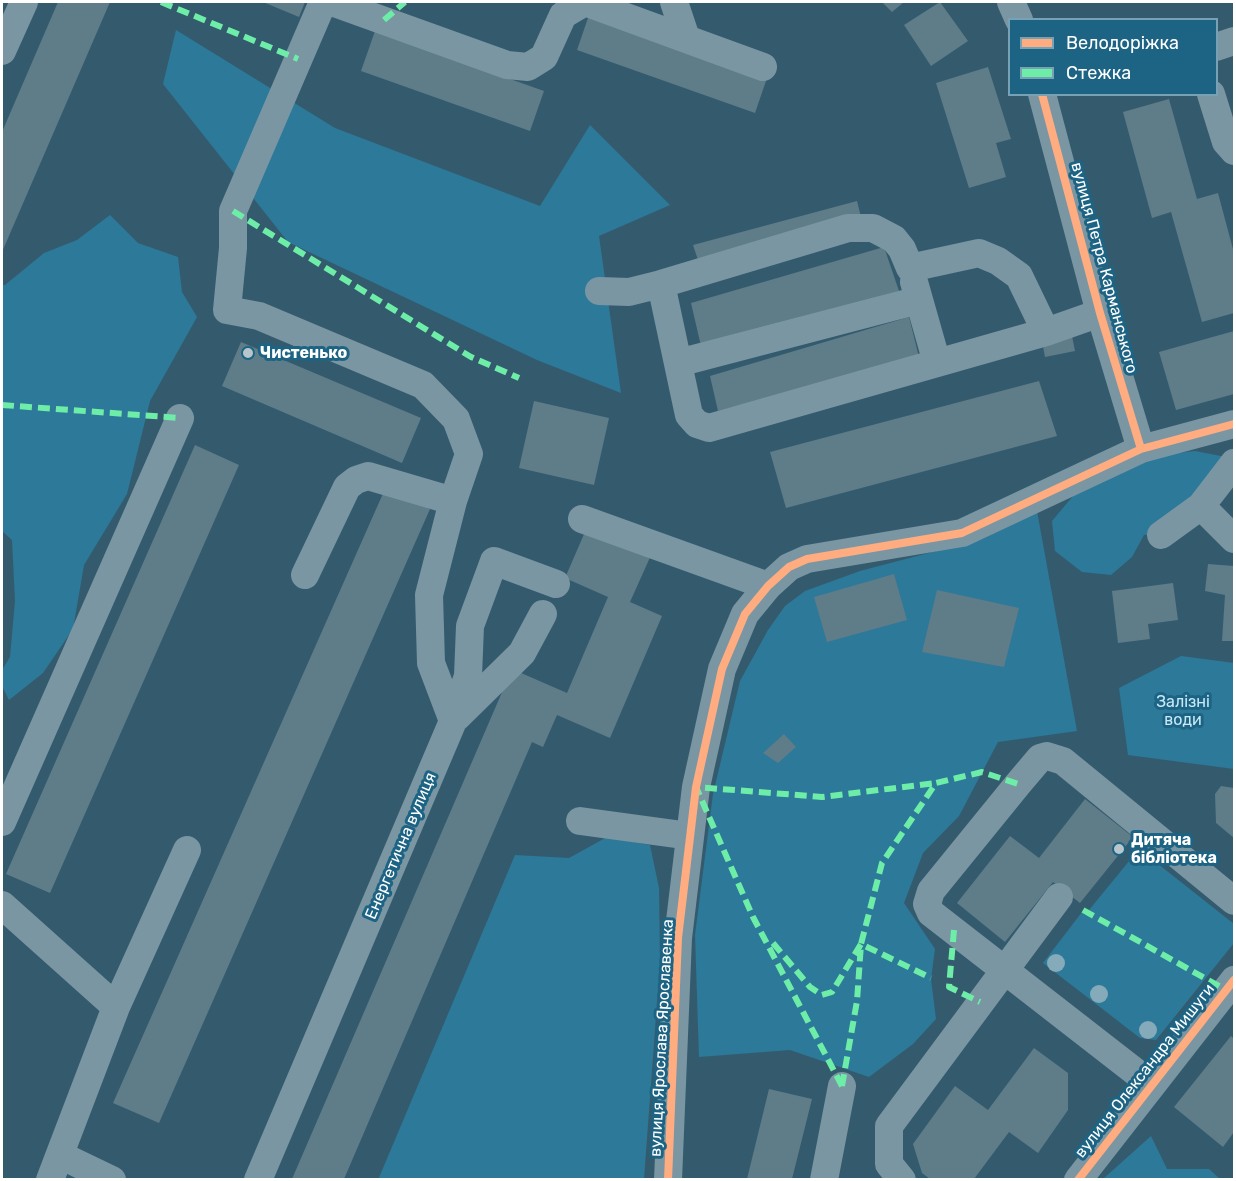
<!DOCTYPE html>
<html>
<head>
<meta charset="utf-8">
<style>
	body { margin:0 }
	#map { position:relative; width:1236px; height:1181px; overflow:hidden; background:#345b6d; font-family:Rubik,sans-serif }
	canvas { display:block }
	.frame { position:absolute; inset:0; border:3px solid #fff; pointer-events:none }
	.legend { position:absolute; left:1008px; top:18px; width:210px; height:78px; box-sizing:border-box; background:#1d6484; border:2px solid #77a2b5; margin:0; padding:8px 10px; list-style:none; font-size:18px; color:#fff }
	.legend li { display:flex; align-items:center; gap:12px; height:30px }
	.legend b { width:30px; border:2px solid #77a2b5 }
</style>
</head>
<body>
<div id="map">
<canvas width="1236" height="1181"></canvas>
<div class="frame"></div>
<ul class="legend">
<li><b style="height:8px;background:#ffac80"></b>Велодоріжка</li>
<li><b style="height:8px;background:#6deda7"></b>Стежка</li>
</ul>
</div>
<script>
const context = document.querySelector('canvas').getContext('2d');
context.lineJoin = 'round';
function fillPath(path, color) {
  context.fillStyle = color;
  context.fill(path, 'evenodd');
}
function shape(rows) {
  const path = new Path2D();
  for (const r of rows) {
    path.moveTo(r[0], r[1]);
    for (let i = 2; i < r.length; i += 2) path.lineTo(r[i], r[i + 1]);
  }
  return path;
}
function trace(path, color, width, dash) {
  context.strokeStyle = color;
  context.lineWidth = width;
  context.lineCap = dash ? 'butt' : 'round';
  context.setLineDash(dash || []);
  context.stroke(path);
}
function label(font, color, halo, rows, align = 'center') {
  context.font = font + ' Rubik,sans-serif';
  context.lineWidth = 6;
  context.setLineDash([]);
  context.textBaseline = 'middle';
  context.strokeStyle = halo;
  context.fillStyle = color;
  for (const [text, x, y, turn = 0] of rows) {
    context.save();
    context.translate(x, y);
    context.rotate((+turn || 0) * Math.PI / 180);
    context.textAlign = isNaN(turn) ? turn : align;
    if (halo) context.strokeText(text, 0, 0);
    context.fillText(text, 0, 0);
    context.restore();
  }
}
fillPath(shape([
	[176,30,335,128,540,206,590,125,670,205,599,236,621,393,537,360,288,242,163,84],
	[110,215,138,243,178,257,182,292,197,317,150,401,127,494,84,565,73,629,43,673,9,700,2,686,2,670,10,657,15,601,12,540,2,531,2,285,5,285,44,253,77,240],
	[1195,451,1221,456,1234,455,1175,533,1144,535,1132,557,1111,575,1082,572,1055,551,1052,521,1073,496,1095,478,1168,454],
	[1037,511,1077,731,998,742,959,816,923,853,904,903,935,949,931,979,936,1019,913,1044,869,1077,790,1050,699,1057,695,935,713,794,740,681,768,630,785,606,805,591,860,571,982,539],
	[1181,656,1234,663,1234,769,1128,755,1119,688],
	[607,837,650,845,659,888,660,962,644,1179,378,1180,515,855,569,858],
	[1134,855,1148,856,1234,924,1234,943,1156,1040,1140,1038,1043,963,1082,912,1085,915],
	[1151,1136,1167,1169,1209,1169,1220,1179,1103,1179]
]), '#2d7999');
fillPath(shape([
	[58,2,110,2,2,252,2,132],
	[263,2,305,2,299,17],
	[882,2,904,2,892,12],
	[940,2,968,41,931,66,904,25],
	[589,15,767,78,755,113,577,50],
	[375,31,544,91,530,131,361,71],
	[988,67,1011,139,996,143,1006,177,969,188,936,83],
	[1169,99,1197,199,1218,193,1234,253,1234,313,1202,322,1171,212,1152,218,1123,112],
	[857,201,861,217,698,260,693,245],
	[884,247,899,291,701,346,691,303],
	[909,317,919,357,718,411,710,376],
	[1234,331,1234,394,1176,410,1159,352],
	[1072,336,1075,351,1045,357,1042,341],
	[241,342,421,418,402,463,222,386],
	[1039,381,1057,436,786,508,770,452],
	[534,401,609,418,594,485,519,468],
	[195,445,239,465,50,893,6,874],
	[385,489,430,509,159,1123,113,1103],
	[588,525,652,553,630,602,662,616,610,738,557,715,543,747,532,742,344,1179,292,1179,512,669,567,693,608,597,565,578],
	[1208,564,1234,566,1234,641,1222,641,1225,595,1205,591],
	[894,574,907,620,827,642,814,597],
	[1173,583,1178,620,1148,624,1150,639,1118,643,1112,591],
	[937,590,1019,608,1004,667,922,652],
	[784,734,796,747,778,763,763,753],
	[1221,786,1234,788,1234,838,1216,823,1215,794],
	[1085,799,1133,837,1080,903,1053,882,1005,942,957,903,1010,836,1039,858],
	[1231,1036,1234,1039,1234,1132,1223,1147,1174,1107],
	[1034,1048,1068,1073,1068,1110,1038,1153,1009,1132,974,1179,930,1179,922,1173,913,1144,955,1086,988,1110],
	[769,1089,812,1099,792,1179,747,1179]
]), '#5f7c89');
trace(shape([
	[332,2,507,65,528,67,544,57,563,15,585,2,763,67],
	[674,2,686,38],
	[1011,2,1019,20],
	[1216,47,1234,41],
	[2,51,24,2],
	[1042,94,1100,313,1141,449],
	[1211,94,1226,142,1234,151],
	[914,282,937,363],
	[599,291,629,292,661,284],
	[1046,332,1019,276,998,261,979,253,910,268,902,249,894,239,873,228,848,228,661,284,689,415,697,424,709,428,1046,332,1100,313],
	[678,363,919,300],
	[1201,506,1234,539],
	[582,519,768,586],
	[1161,535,1201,506,1234,463],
	[305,575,347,487,356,480,368,476,453,501],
	[457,717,522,653,543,614],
	[453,721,468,676,470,626,494,561,556,584],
	[580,821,690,836],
	[2,822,180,418],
	[2,905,116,1007],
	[1151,1084,931,913,927,904,931,891,1018,784,1040,758,1047,756,1063,761,1234,901],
	[60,1155,112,1180],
	[50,1180,116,1007,187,850],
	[258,1180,453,721,431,663,429,595,453,501,469,454,456,419,423,385,259,316,227,310,233,248,233,211,323,2],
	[668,1180,678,938,696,787,722,669,745,614,768,586,789,567,807,559,962,533,1141,449,1234,424],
	[824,1180,842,1086],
	[902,1180,889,1164,889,1126,1059,897],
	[1078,1180,1234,980]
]), '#7a96a3', 28);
trace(shape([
	[161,2,298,59],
	[384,20,405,2],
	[233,211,471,357,519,378],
	[2,405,180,418],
	[1083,910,1226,990],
	[954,930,949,987,980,1002],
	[773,943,810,987,822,995,832,992,861,944,931,978],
	[842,1086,753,917,696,787,822,797,936,783],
	[842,1086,857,1001,861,944,882,863,936,783,982,772,1018,784]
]), '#6deda7', 6, [12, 6]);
trace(shape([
	[1042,94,1100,313,1141,449],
	[668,1180,678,938,696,787,722,669,745,614,768,586,789,567,807,559,962,533,1141,449,1234,424],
	[1078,1180,1234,980]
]), '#ffac80', 8);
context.fillStyle = '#85aab9';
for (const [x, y] of [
	[1056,963],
	[1099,994],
	[1148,1030]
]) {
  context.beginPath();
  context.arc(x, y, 9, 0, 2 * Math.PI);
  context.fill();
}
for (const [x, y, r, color] of [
	[248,353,6,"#b8c6cc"],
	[1119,849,6,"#b8c6cc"]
]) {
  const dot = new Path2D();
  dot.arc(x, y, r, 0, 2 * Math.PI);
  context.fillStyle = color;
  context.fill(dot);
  trace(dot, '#1d6484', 2);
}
label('16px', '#fff', '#1d6484', [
	["вулиця Петра Карманського",1104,268,75],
	["Енергетична вулиця",401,846,-67],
	["вулиця Ярослава Ярославенка",662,1038,-87],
	["вулиця Олександра Мишуги",1145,1071,-52]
]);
label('bold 16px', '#fff', '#1d6484', [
	["Чистенько",260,353],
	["Дитяча",1131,840],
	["бібліотека",1131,858]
], 'left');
label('16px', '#c8eaf8', '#1d6484', [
	["Залізні",1183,702],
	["води",1183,720]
]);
</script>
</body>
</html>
